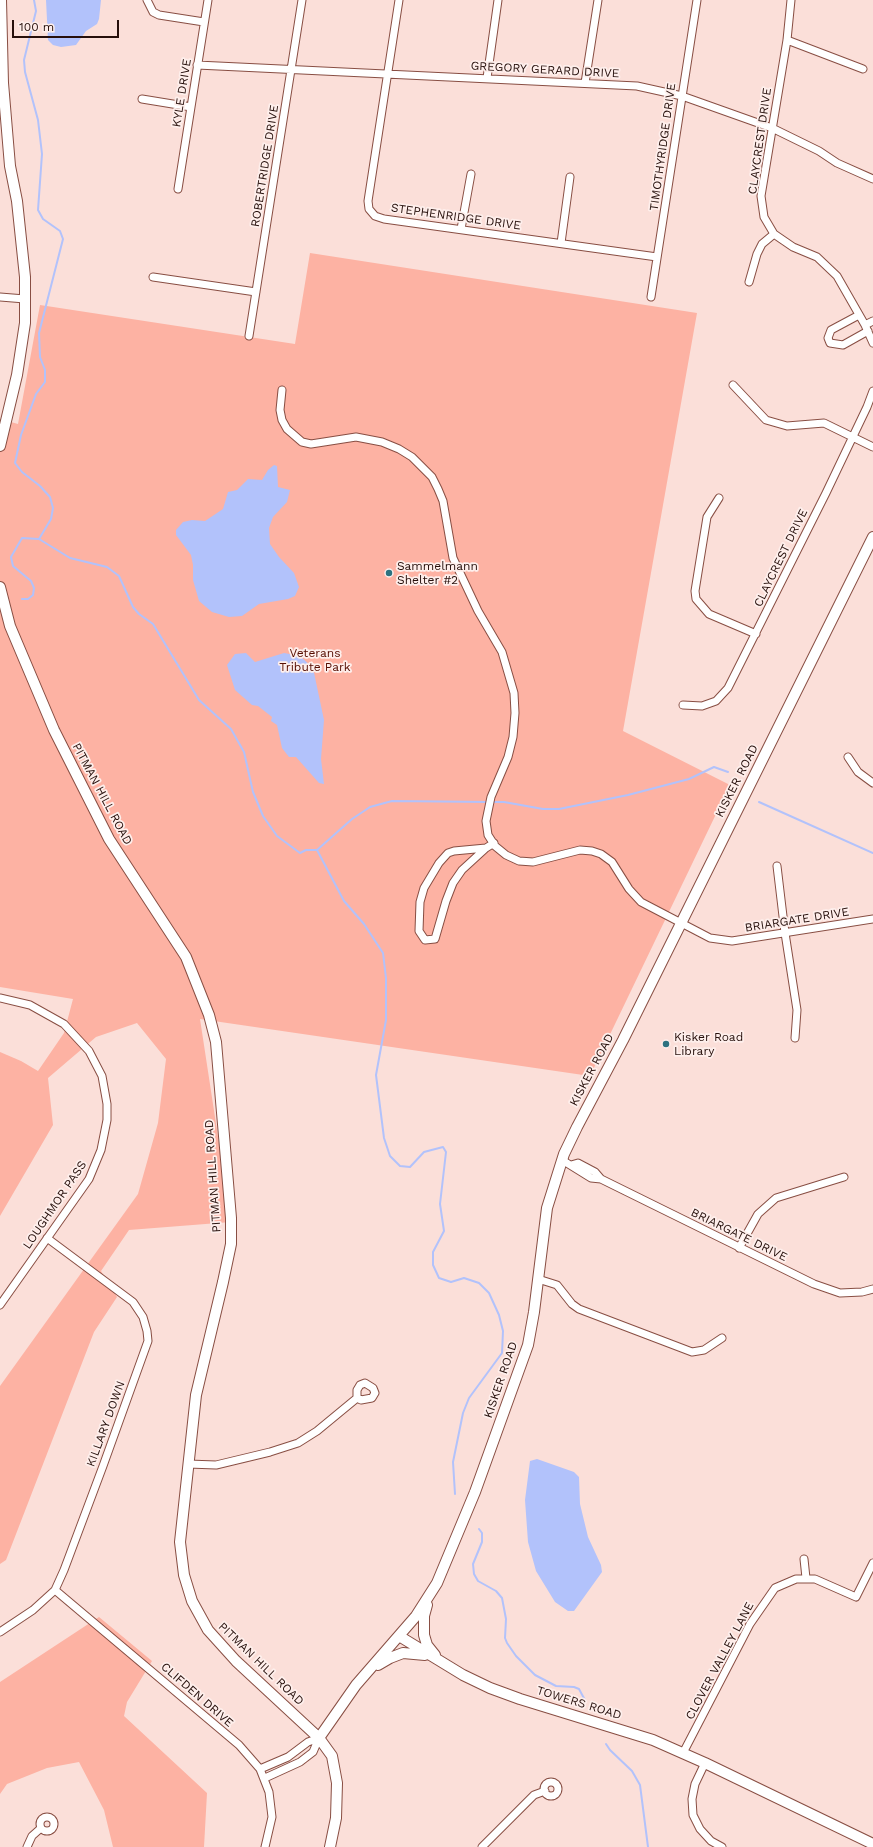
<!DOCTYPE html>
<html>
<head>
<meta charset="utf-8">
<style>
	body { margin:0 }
	#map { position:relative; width:873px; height:1847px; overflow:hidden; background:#fbdfd9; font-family:"Work Sans",sans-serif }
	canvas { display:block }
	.scale { position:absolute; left:12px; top:20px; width:107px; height:18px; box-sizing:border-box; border:2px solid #260f0b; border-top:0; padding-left:5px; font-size:12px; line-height:14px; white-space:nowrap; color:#260f0b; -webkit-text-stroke:3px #feefec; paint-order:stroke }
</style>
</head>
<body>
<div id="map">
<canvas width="873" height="1847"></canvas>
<div class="scale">100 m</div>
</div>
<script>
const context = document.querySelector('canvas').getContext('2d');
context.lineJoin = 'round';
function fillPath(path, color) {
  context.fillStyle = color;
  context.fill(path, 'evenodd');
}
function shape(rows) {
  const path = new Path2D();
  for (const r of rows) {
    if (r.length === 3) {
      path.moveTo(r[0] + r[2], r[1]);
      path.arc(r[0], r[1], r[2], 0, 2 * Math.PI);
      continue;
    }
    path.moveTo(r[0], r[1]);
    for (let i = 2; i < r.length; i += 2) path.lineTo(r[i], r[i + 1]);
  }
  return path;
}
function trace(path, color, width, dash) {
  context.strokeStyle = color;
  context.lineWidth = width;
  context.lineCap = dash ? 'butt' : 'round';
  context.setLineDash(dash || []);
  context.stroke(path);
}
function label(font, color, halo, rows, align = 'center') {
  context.font = font + ' "Work Sans",sans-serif';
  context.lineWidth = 3.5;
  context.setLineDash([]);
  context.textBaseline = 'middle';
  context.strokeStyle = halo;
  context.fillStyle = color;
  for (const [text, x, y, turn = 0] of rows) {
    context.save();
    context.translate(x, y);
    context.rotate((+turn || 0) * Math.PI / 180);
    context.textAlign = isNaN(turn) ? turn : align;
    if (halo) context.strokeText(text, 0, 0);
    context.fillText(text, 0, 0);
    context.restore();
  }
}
fillPath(shape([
	[310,253,697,313,623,731,730,785,590,1076,200,1019,231,1222,129,1230,101,1271,117,1297,94,1332,6,1560,0,1564,0,1386,138,1194,158,1123,166,1059,137,1023,96,1037,48,1078,53,1125,0,1216,0,1052,21,1061,38,1071,64,1033,73,999,0,987,0,419,18,424,40,305,295,344],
	[99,1617,152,1661,127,1702,124,1716,207,1793,204,1847,113,1847,104,1810,79,1762,47,1768,7,1784,0,1794,0,1682]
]), '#fdb2a3');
fillPath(shape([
	[46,0,101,0,99,19,97,24,86,31,76,45,61,47,53,45,48,40],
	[274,465,277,466,278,487,290,490,287,502,273,517,269,528,270,544,279,557,294,573,299,587,295,596,288,599,259,604,242,616,229,617,212,612,199,601,193,580,193,565,191,555,176,535,176,530,183,522,192,520,205,521,223,509,228,492,237,490,248,479,262,480,268,470],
	[246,653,255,662,284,653,300,656,313,668,324,720,321,759,324,784,319,783,296,757,289,757,282,748,277,725,271,721,272,717,258,706,252,705,235,690,227,665,235,654],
	[537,1459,574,1472,579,1477,580,1504,588,1537,601,1565,602,1572,574,1611,568,1611,555,1602,536,1571,528,1542,525,1500,530,1461]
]), '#b2c2fb');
trace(shape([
	[34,0,36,11,24,60,25,72,38,120,42,154,38,210,43,219,60,231,63,239,39,333,40,357,45,370,45,382,36,394,21,435,15,463,22,472,40,486,50,497,53,508,51,519,39,539],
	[22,599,28,599,33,595,34,588,31,581,13,566,11,557,22,538,39,539,70,558,107,567,119,576,133,607,139,614,153,624,199,700,231,729,244,752,253,792,263,816,277,836,300,853,306,850,317,850,352,819,370,807,392,801,488,802],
	[492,802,504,802,543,809,559,809,628,795,689,779,714,767,728,772],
	[759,802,873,853],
	[317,850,344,901,364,924,383,953,386,978,386,1020,376,1075,384,1138,390,1156,400,1166,410,1167,424,1152,443,1147,446,1152,440,1204,444,1231,433,1252,433,1265,439,1278,451,1282,464,1278,479,1283,489,1293,499,1315,503,1331,502,1353,469,1398,463,1413,453,1462,455,1494],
	[479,1529,482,1533,482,1542,473,1564,474,1574,478,1581,496,1591,502,1598,506,1619,505,1638,507,1643,516,1656,535,1675,556,1686,574,1687,579,1689,586,1702],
	[606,1744,610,1750,632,1771,640,1785,648,1847]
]), '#b2c2fb', 2);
const street = shape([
	[147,0,153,12,159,15,204,22],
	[399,0,368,201,369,209,375,216,384,219,657,257],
	[791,0,787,40,761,196,764,217,774,234,793,247,817,257,837,276,865,325,873,343],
	[787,40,863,69],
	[197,65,637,86,682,96,772,128,819,151,837,163,873,179],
	[487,78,498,0],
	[585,83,598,0],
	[142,99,191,107],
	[178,189,208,0],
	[461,229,471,174],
	[561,243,570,177],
	[153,277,256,292],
	[749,282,757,254,762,244,774,234],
	[0,297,25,299],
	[651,297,697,0],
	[859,315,831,330,828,338,830,343,843,345,868,331],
	[865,325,873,321],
	[249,336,302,0],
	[733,385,766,420,787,426,824,423,873,447],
	[282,390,280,410,282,420,287,429,302,442,311,444,356,437,382,442,399,449,412,457,432,477,438,489,443,501,453,558,478,611,502,652,514,693,515,713,513,737,508,757,491,797,486,821,488,835,495,846,506,855,519,861,533,862,580,850,592,851,601,854,612,862,629,889,641,902,710,938,732,941,873,919],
	[719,498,707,517,695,591,696,599,709,614,756,634],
	[683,705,702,706,716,701,728,688,826,493,867,407,873,391],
	[848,757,858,772,873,783],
	[486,848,462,870,453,883,446,901,435,939,425,940,419,931,420,902,424,888,439,863,448,853,454,851,486,848,494,843],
	[777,866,785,933,797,1010,795,1038],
	[0,998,30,1005,64,1024,89,1051,102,1076,107,1104,107,1120,101,1150,89,1179,0,1305],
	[562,1160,591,1178,601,1179,814,1284,840,1293,862,1292,873,1289],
	[571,1165,578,1163,595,1172,601,1179],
	[739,1248,758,1214,776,1198,844,1177],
	[538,1279,557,1285,572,1304,579,1309,692,1352,704,1350,722,1338],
	[188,1464,216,1465,270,1452,298,1443,317,1431,357,1398,357,1390,360,1385,365,1383,373,1388,375,1393,372,1398,361,1400,357,1398],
	[804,1559,806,1578],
	[55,1590,239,1745,260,1769,269,1792,272,1817,265,1847],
	[0,1632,33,1610,55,1590,64,1570,103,1466,148,1341,147,1331,143,1317,133,1302,47,1238],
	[683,1753,750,1624,775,1588,796,1579,815,1579,856,1597,873,1563],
	[705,1763,695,1784,692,1799,693,1815,700,1829,711,1841,722,1847],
	[260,1769,288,1757,308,1742,319,1738],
	[265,1778,300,1762,313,1752,319,1738],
	[551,1789,7],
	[47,1824,7],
	[27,1847,32,1836,41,1828],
	[482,1847,534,1795,545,1791]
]);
const secondary = shape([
	[0,446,17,375,25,323,25,277,17,201,10,166,3,83,1,0],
	[0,587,10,626,54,730,109,839,186,957,209,1015,216,1042,231,1218,231,1244,223,1282,196,1395,180,1542,184,1575,192,1601,208,1630,236,1661,319,1738,332,1756,337,1783,336,1818,330,1847],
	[427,1605,424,1616,424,1635,427,1645,435,1655],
	[399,1636,463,1675,490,1688,520,1699,653,1740,705,1763,873,1844],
	[378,1665,390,1658,403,1653,425,1655],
	[319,1738,356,1685,416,1616,437,1583,475,1492,528,1345,534,1312,547,1208,564,1154,577,1127,623,1040,873,537]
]);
trace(street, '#884e43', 9);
trace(secondary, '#884e43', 12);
trace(street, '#fff', 7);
trace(secondary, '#fff', 10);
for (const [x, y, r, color] of [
	[389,573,4,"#2c7280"],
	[666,1044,4,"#2c7280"]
]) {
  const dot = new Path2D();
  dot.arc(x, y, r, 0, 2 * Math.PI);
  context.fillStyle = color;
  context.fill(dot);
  trace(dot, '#feefec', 1.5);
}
label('12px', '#260f0b', '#feefec', [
	["GREGORY GERARD DRIVE",545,70,3],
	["KYLE DRIVE",182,93,-81],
	["CLAYCREST DRIVE",760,141,-82],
	["TIMOTHYRIDGE DRIVE",663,147,-82],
	["ROBERTRIDGE DRIVE",265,166,-81],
	["STEPHENRIDGE DRIVE",456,217,8],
	["CLAYCREST DRIVE",781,558,-64],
	["KISKER ROAD",737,781,-63],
	["PITMAN HILL ROAD",102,794,62],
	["BRIARGATE DRIVE",797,920,-9],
	["KISKER ROAD",592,1070,-62],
	["PITMAN HILL ROAD",213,1176,-94],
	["LOUGHMOR PASS",55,1205,-56],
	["BRIARGATE DRIVE",739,1235,26],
	["KISKER ROAD",501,1380,-71],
	["KILLARY DOWN",106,1424,-70],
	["CLOVER VALLEY LANE",720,1661,-62],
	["PITMAN HILL ROAD",261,1664,44],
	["CLIFDEN DRIVE",197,1695,41],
	["TOWERS ROAD",579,1703,17]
]);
label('12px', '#260f0b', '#feefec', [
	["Sammelmann",397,566],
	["Shelter #2",397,580],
	["Kisker Road",674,1037],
	["Library",674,1051]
], 'left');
label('12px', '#550d02', '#feefec', [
	["Veterans",315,653],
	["Tribute Park",315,667]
]);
</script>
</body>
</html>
